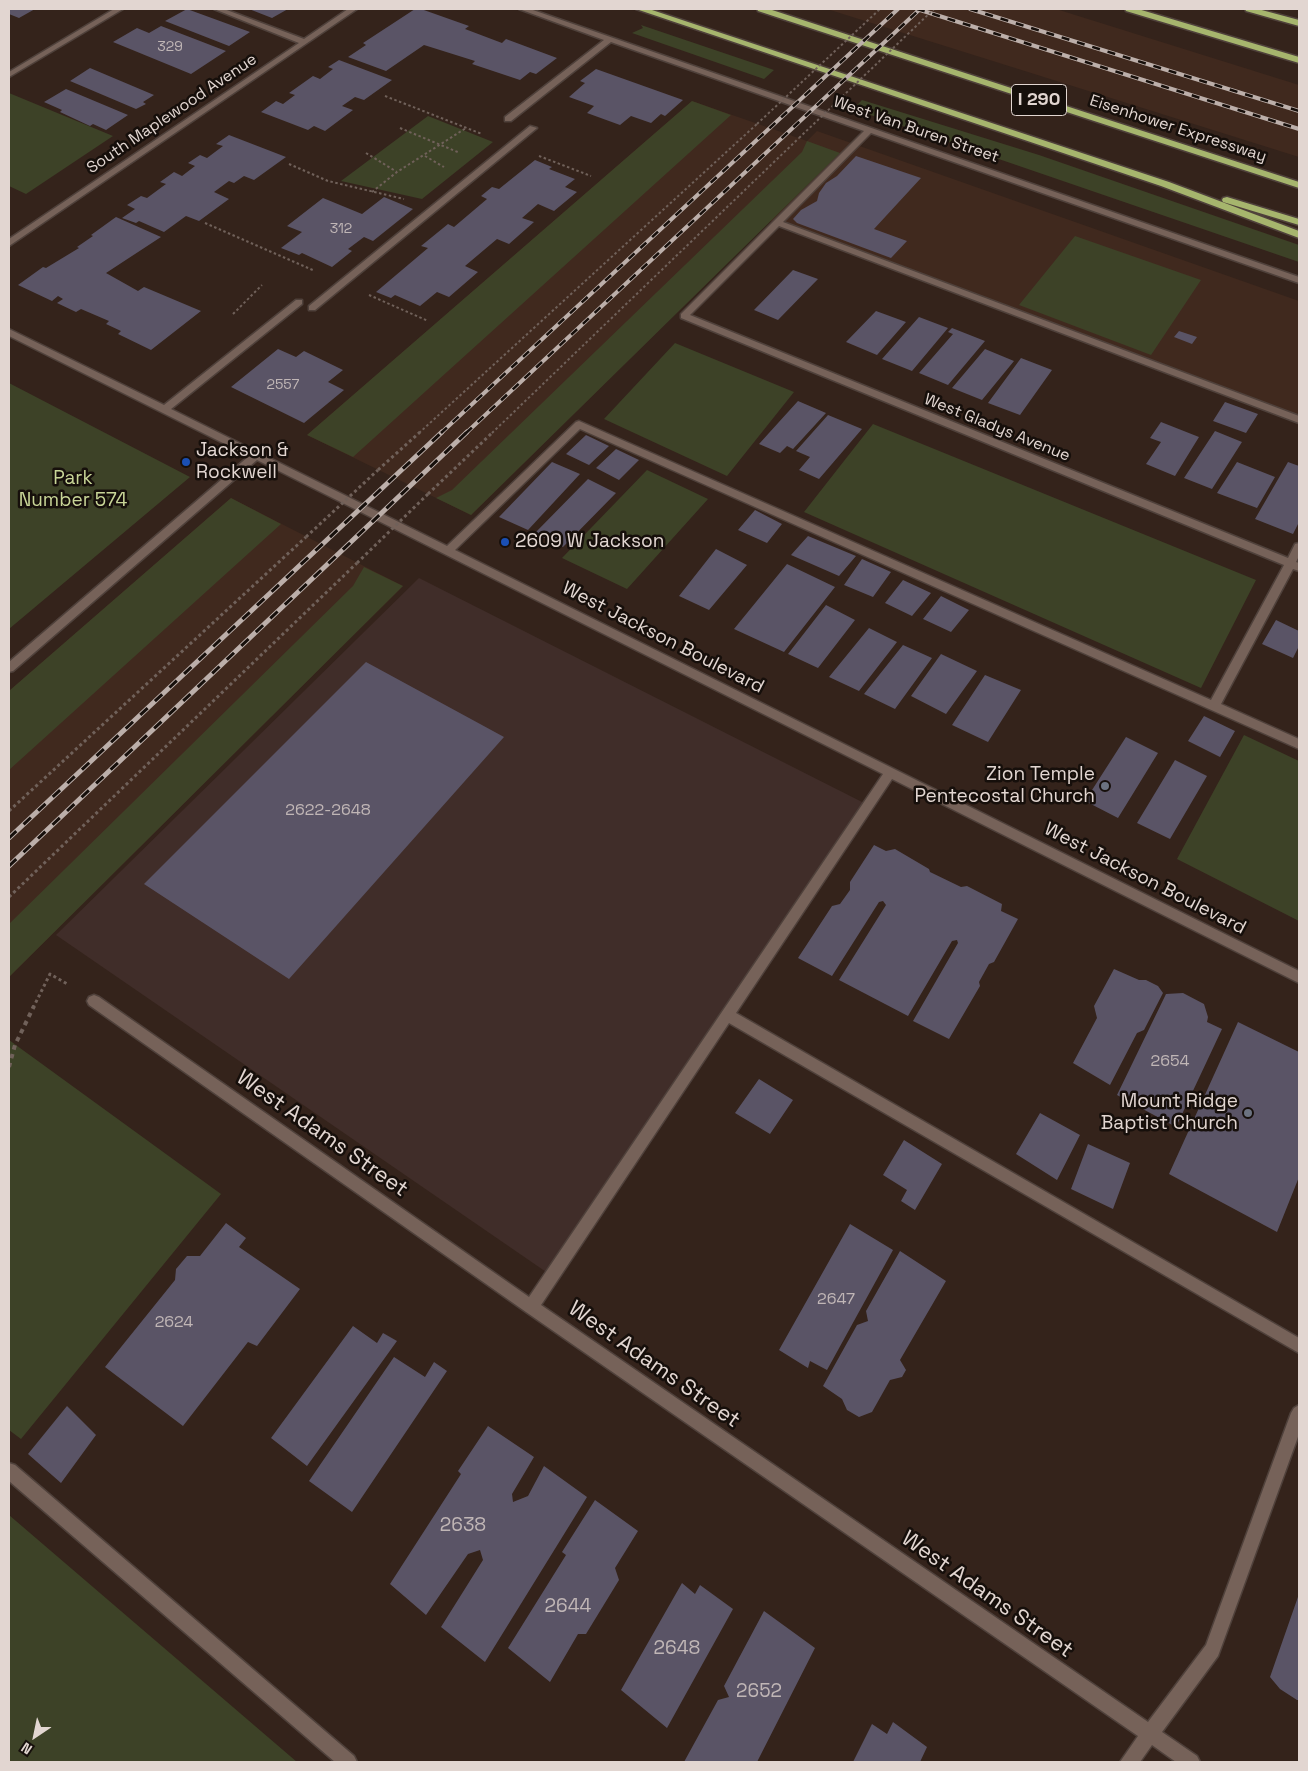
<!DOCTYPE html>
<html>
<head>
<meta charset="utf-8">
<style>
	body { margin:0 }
	#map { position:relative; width:1308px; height:1771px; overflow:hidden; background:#34231b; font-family:"Space Grotesk",sans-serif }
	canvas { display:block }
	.frame { position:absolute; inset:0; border:10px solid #e2d6d1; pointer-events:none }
	.north { position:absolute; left:10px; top:1711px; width:50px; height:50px; -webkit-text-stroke:4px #160f0b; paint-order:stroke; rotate:214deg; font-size:14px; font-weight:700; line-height:20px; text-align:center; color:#e2d6d1 }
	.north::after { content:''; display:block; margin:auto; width:18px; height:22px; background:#e2d6d1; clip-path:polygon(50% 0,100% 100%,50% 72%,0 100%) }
</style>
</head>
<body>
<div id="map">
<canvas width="1308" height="1771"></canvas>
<div class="frame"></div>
<div class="north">N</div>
</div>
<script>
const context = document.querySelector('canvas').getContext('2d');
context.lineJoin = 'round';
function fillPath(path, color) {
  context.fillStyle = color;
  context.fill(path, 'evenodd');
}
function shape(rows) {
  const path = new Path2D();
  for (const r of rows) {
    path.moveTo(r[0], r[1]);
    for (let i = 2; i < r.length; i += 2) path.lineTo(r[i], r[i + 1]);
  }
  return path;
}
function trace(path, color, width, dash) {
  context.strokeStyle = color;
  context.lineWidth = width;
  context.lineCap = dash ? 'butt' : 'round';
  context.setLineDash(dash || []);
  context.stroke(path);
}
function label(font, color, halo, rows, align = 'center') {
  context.font = font + ' "Space Grotesk",sans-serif';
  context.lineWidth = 5;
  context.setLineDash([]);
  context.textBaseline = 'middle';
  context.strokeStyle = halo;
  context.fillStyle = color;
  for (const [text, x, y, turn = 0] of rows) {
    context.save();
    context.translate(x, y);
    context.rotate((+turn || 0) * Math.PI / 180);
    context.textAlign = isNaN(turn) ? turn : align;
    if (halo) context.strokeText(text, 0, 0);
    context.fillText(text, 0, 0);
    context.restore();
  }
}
fillPath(shape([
	[827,9,1056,9,1299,85,1299,157],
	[692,101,807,141,817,131,1299,301,1299,420,770,221,471,515,307,435],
	[231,498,403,586,9,977,9,691]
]), '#40291e');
fillPath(shape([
	[419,578,868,805,552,1276,56,935]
]), '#402d29');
fillPath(shape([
	[641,25,774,70,764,79,632,33,643,28],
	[9,93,113,136,26,194,9,186],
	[862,100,1039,155,1299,245,1299,262,853,109],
	[692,101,731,115,353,457,307,435],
	[428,116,493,142,422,199,341,181],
	[807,141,840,153,471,515,436,498,452,490,802,152],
	[1075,236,1201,280,1151,355,1019,305],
	[675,343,794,392,727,476,604,419],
	[9,383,190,477,9,629],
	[873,424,1256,580,1201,688,804,512],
	[647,470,708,499,627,589,562,558],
	[231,498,281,524,9,770,9,691],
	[364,567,403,586,9,977,9,924,353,586],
	[1244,735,1299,761,1299,921,1177,859],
	[9,1040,221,1194,21,1439,9,1430],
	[9,1515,297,1762,9,1762]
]), '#3d4227');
fillPath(shape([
	[9,9,35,9,19,18,9,14],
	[187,9,250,32,229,46,165,21],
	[249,9,288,9,272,18],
	[415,9,421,9,469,26,465,29,502,43,506,39,557,58,536,74,530,72,520,80,472,64,475,61,424,45,386,71,348,57,366,45,363,43],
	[161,26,226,51,191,74,113,42,137,28,149,33],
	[339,60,392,80,364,100,355,97,342,106,353,110,325,131,314,126,308,130,261,112,276,101,283,104,295,95,289,93,313,76,320,79,333,69,328,67],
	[90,68,154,95,143,102,146,104,136,109,70,81],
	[596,69,683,100,665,116,661,114,651,123,631,116,620,125,587,113,594,106,569,97,585,83,580,81],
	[66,89,128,115,106,130,93,124,90,126,60,112,62,110,44,102],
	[229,135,286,157,254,180,244,176,234,183,229,181,214,192,229,199,199,221,186,216,164,232,139,221,136,223,122,218,135,209,127,205,141,196,147,198,166,184,160,182,174,172,182,176,195,166,188,163,200,155,207,158,223,146,216,144],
	[856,156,921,178,874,229,907,241,891,258,797,223,793,219,801,210,817,201,819,193,826,183,837,176],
	[535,160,552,167,549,169,575,179,565,187,577,192,554,211,538,204,522,218,534,222,509,244,497,239,465,266,478,272,449,297,437,292,420,306,395,295,391,298,376,292,428,248,421,246,448,224,454,227,487,199,481,196,492,187,499,189],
	[384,197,413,209,373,241,364,237,348,249,352,251,332,267,302,253,299,255,281,248,302,232,287,226,323,198,362,214],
	[116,217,161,237,106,273,138,291,144,287,201,311,151,350,118,334,121,331,106,324,109,321,81,309,76,312,57,303,63,299,58,296,52,301,18,285,43,267,46,268,79,248,77,247,93,236,91,235],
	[793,270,818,279,778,320,754,310],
	[876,311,906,322,877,355,846,342],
	[919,317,948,328,912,371,882,359],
	[952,328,985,341,948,385,919,373,953,334,948,332],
	[1179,331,1197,337,1192,344,1174,337],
	[278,349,296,357,304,351,343,370,328,382,344,390,304,423,231,387],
	[985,349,1014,361,982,400,952,388],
	[1021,358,1052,370,1020,415,988,403],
	[798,401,826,413,793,449,787,446,780,453,759,444],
	[1225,402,1258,414,1246,433,1213,421],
	[828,415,862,429,819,479,799,470,810,457,796,451],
	[1161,422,1199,437,1175,476,1146,464,1161,442,1150,438],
	[1215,431,1242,442,1212,489,1184,478],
	[586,435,609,446,589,465,566,454],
	[616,449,639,460,619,480,596,468],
	[552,462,580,474,528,530,499,517],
	[1237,462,1275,477,1257,508,1217,493],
	[1288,462,1299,466,1299,522,1293,534,1255,519],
	[588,479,616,493,563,547,535,533],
	[755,510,782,524,767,543,738,530],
	[808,536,856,556,839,576,791,555],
	[716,549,747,565,709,610,679,596],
	[862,559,891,572,873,597,844,585],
	[787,564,835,587,784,652,734,629],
	[903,580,931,593,912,616,885,603],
	[941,596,969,610,951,632,923,619],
	[826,605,855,620,818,668,788,654],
	[1276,620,1299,631,1299,646,1293,658,1262,644],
	[869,628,897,642,859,691,829,677],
	[903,645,932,658,895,709,864,694],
	[941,654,977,671,946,714,911,696],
	[366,662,504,737,289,979,144,884],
	[985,675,1021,690,988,742,952,725],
	[1204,716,1235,731,1220,757,1188,741],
	[1126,737,1158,753,1118,818,1085,801],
	[1175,760,1207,776,1170,839,1137,823],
	[874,845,886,851,895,849,929,869,930,872,961,887,967,886,1002,904,1001,911,1018,919,994,962,989,964,979,982,980,986,949,1039,913,1021,958,943,957,940,952,941,908,1016,839,980,886,905,883,901,879,902,832,976,798,958,832,906,840,904,850,890,850,882],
	[1114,969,1139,980,1146,980,1158,986,1163,993,1144,1030,1137,1033,1110,1085,1073,1063,1097,1018,1094,1006],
	[1183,993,1204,1004,1208,1017,1207,1022,1222,1029,1176,1127,1117,1095,1166,994],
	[1238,1022,1299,1052,1299,1177,1277,1232,1169,1174],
	[759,1079,793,1100,770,1134,735,1113],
	[1040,1113,1080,1135,1057,1180,1016,1154],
	[904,1140,942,1164,915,1210,901,1201,907,1190,883,1175],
	[1088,1144,1130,1163,1113,1209,1071,1189],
	[226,1223,246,1238,239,1247,300,1289,257,1346,248,1342,183,1426,105,1367,175,1280,176,1269,187,1256,200,1256],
	[850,1224,893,1250,827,1370,810,1361,808,1368,779,1350],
	[900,1251,946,1281,900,1360,906,1370,902,1377,890,1380,872,1412,859,1417,847,1410,842,1399,823,1386,857,1325,868,1321,866,1311],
	[353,1326,377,1343,383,1333,397,1341,307,1466,271,1438],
	[394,1357,425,1377,434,1362,447,1371,352,1512,309,1481],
	[67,1406,96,1435,61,1483,28,1454],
	[488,1426,534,1457,512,1494,513,1502,528,1496,544,1466,587,1497,485,1662,441,1627,483,1560,480,1550,468,1554,426,1615,390,1584,461,1474,458,1471],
	[595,1500,638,1531,615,1568,619,1580,586,1634,578,1634,550,1682,508,1648,566,1555,562,1552],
	[682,1583,695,1594,700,1585,733,1609,667,1728,621,1690],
	[1299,1594,1299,1700,1297,1700,1280,1689,1270,1677],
	[764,1611,815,1648,757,1762,684,1762,718,1700,729,1697,724,1686],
	[893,1722,927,1747,920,1762,853,1762,872,1724,887,1734]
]), '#5a5466');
const minor = shape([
	[114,9,123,9,9,77,9,72,114,9],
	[214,9,224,9,304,39,348,9,357,9,9,246,9,239,299,43,214,9],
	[519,9,530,9,1299,277,1299,283,1296,282,871,133,783,222,1299,416,1299,423,779,226,690,315,1288,558,1295,544,1299,543,1299,556,1296,562,1299,563,1299,571,1293,569,1221,704,1299,739,1299,749,580,429,455,550,1299,971,1299,983,892,779,736,1013,1299,1338,1299,1353,729,1023,541,1305,1148,1722,1206,1645,1291,1413,1294,1408,1299,1405,1299,1434,1218,1656,1162,1732,1197,1756,1200,1762,1176,1762,1152,1745,1140,1762,1120,1762,1138,1736,526,1312,89,1005,87,1001,89,997,94,995,99,997,529,1297,883,774,257,460,13,671,9,672,9,662,249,456,9,336,9,329,164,405,296,300,302,300,302,304,171,409,447,546,576,422,579,421,1211,700,1284,565,681,318,681,314,864,131,611,42,511,121,505,121,505,117,604,40,519,9],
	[530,126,537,128,315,310,309,310,309,306,530,126],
	[9,1463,15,1465,354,1756,357,1762,335,1762,9,1481,9,1463]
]);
const highway = shape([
	[636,9,649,9,1169,182,1299,231,1299,238,1161,186,636,9],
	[757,9,769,9,1299,182,1299,188,758,11,757,9],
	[1125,9,1138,9,1299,57,1299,63,1126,11,1125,9],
	[1245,9,1258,9,1299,20,1299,26,1246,11,1245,9],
	[1227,197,1299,219,1299,225,1223,202,1222,200,1223,198,1227,197]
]);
trace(minor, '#4f413b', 3);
trace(highway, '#4f413b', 3);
trace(shape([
	[385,96,482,134],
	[400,128,460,153],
	[366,153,397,172],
	[425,156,444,167],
	[539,156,591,176],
	[289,164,328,181,404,199],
	[372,192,397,172,466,128],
	[205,223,315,271],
	[369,295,428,321],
	[233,314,262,285],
	[419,433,757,124],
	[492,433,799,138]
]), '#70615a', 2, [2.5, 2.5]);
trace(shape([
	[378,470,420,432],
	[428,494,493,432],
	[9,811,306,537],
	[9,897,357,563],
	[33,1008,50,974,69,985]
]), '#70615a', 3, [3, 3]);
trace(shape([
	[9,1067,15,1045,34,1006]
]), '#70615a', 4, [4.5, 4.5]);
fillPath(minor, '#766259');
fillPath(highway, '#a6b56d');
const railFar1 = shape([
	[917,9,1299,129],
	[970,9,1299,111],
	[441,433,898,9],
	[466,433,920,9]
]);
const rail = shape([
	[9,838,442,432],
	[9,866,467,432]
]);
trace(railFar1, '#bcafaa', 4);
trace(rail, '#bcafaa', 5);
trace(railFar1, '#160f0b', 2.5, [8]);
trace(rail, '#160f0b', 3, [10]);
trace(shape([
	[757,124,880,9],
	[799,138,934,9]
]), '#70615a', 2, [2.5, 2.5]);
trace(shape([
	[306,537,378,470],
	[357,563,428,494]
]), '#70615a', 3, [3, 3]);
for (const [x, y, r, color] of [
	[186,462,5,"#1a4fb4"],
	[505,542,5,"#1a4fb4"],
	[1105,786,5,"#6b7280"],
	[1248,1113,5,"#6b7280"]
]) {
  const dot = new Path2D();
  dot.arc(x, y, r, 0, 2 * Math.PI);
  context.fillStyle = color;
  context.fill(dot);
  trace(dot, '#160f0b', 2);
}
label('14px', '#c0b6b6', null, [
	["329",170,47],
	["312",341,229],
	["2557",283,385]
]);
label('16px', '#e2d6d1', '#160f0b', [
	["South Maplewood Avenue",172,114,-34],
	["Eisenhower Expressway",1178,129,18],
	["West Van Buren Street",916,130,19],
	["West Gladys Avenue",997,428,22]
]);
label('16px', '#c0b6b6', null, [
	["2622-2648",328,811],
	["2654",1170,1062],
	["2647",836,1300],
	["2624",174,1323]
]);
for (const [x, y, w] of [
	[1039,100,55]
]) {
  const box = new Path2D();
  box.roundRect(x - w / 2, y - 15.5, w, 31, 4);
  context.fillStyle = '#160f0b';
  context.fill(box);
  trace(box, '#e2d6d1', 1);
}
label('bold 18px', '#e2d6d1', null, [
	["I 290",1039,100]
]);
label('19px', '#e2d6d1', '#160f0b', [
	["Jackson &",196,451],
	["Rockwell",196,473],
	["2609 W Jackson",515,542],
	["Zion Temple",1095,775,"right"],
	["Pentecostal Church",1095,797,"right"],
	["Mount Ridge",1238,1102,"right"],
	["Baptist Church",1238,1124,"right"]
], 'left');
label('19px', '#c8d597', '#160f0b', [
	["Park",73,479],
	["Number 574",73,501]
]);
label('19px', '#e2d6d1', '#160f0b', [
	["West Jackson Boulevard",663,638,27],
	["West Jackson Boulevard",1145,879,27]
]);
label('19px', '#c0b6b6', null, [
	["2638",463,1526],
	["2644",568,1607],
	["2648",677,1649],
	["2652",759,1692]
]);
label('22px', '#e2d6d1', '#160f0b', [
	["West Adams Street",322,1134,35],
	["West Adams Street",654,1365,35],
	["West Adams Street",987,1595,35]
]);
</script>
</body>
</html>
